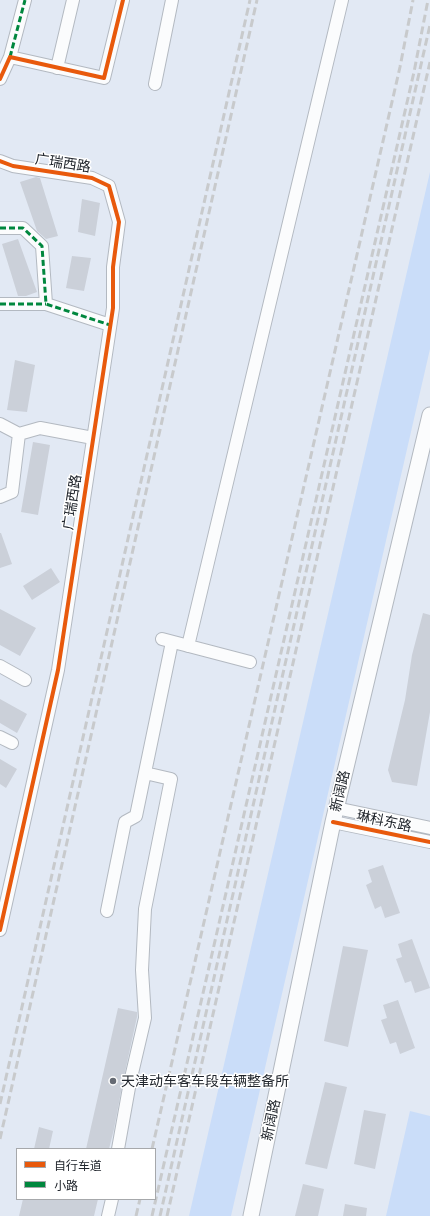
<!DOCTYPE html>
<html>
<head>
<meta charset="utf-8">
<style>
	body { margin:0 }
	#map { position:relative; width:430px; height:1216px; overflow:hidden; background:#e2e9f4; font-family:Barlow,"Noto Sans SC",sans-serif }
	canvas { display:block }
	.legend { position:absolute; left:16px; top:1148px; width:140px; height:52px; box-sizing:border-box; background:#fff; border:1px solid #a6a8ab; margin:0; padding:5px 7px; list-style:none; font-size:12px; color:#21262d }
	.legend li { display:flex; align-items:center; gap:8px; height:20px }
	.legend b { width:20px; border:1px solid #a6a8ab }
</style>
</head>
<body>
<div id="map">
<canvas width="430" height="1216"></canvas>
<ul class="legend">
<li><b style="height:5px;background:#e8590c"></b>自行车道</li>
<li><b style="height:5px;background:#00873e"></b>小路</li>
</ul>
</div>
<script>
const context = document.querySelector('canvas').getContext('2d');
context.lineJoin = 'round';
function fillPath(path, color) {
  context.fillStyle = color;
  context.fill(path, 'evenodd');
}
function shape(rows) {
  const path = new Path2D();
  for (const r of rows) {
    path.moveTo(r[0], r[1]);
    for (let i = 2; i < r.length; i += 2) path.lineTo(r[i], r[i + 1]);
  }
  return path;
}
function trace(path, color, width, dash) {
  context.strokeStyle = color;
  context.lineWidth = width;
  context.lineCap = dash ? 'butt' : 'round';
  context.setLineDash(dash || []);
  context.stroke(path);
}
function label(font, color, halo, rows, align = 'center') {
  context.font = font + ' Barlow,"Noto Sans SC",sans-serif';
  context.lineWidth = 3;
  context.setLineDash([]);
  context.textBaseline = 'middle';
  context.strokeStyle = halo;
  context.fillStyle = color;
  for (const [text, x, y, turn = 0] of rows) {
    context.save();
    context.translate(x, y);
    context.rotate((+turn || 0) * Math.PI / 180);
    context.textAlign = isNaN(turn) ? turn : align;
    if (halo) context.strokeText(text, 0, 0);
    context.fillText(text, 0, 0);
    context.restore();
  }
}
fillPath(shape([
	[430,172,430,349,231,1216,189,1216],
	[410,1111,430,1116,430,1216,386,1216]
]), '#caddf9');
fillPath(shape([
	[36,177,40,178,58,236,46,239,37,231,20,182],
	[82,199,100,203,95,236,78,232],
	[18,239,37,292,26,296,18,296,2,244],
	[72,256,91,258,84,291,66,288],
	[15,360,35,365,27,412,7,410],
	[33,442,50,445,38,515,21,512],
	[0,533,1,533,12,564,0,568],
	[51,568,60,582,32,600,23,586],
	[0,609,36,628,20,656,0,645],
	[423,613,430,615,430,712,417,786,392,782,388,770,405,700,412,655],
	[0,699,27,714,17,733,0,723],
	[0,759,17,769,6,788,0,784],
	[383,865,400,913,385,918,381,906,375,909,366,885,372,882,368,870],
	[412,939,430,988,415,993,411,981,405,983,396,959,402,957,398,944],
	[343,946,368,950,348,1047,324,1041],
	[398,1000,415,1048,400,1054,396,1042,390,1044,381,1020,387,1018,383,1005],
	[118,1008,137,1012,137,1017,123,1081,114,1129,109,1149,86,1149],
	[325,1082,347,1087,327,1169,305,1164],
	[364,1110,386,1114,375,1169,354,1164],
	[39,1127,53,1131,49,1149,34,1149],
	[303,1184,324,1189,318,1216,295,1216],
	[23,1199,98,1199,94,1216,19,1216],
	[345,1204,367,1208,366,1216,343,1216]
]), '#cbd0d9');
const minor = shape([
	[10,57,25,0],
	[57,68,73,0],
	[0,79,10,57,104,78,123,0],
	[155,84,172,0],
	[0,161,13,166,92,178,109,186,119,222,113,267,113,308,58,670,0,930],
	[0,228,23,228,42,246,46,304,110,325],
	[0,304,46,304],
	[0,424,19,434,40,428,93,438],
	[0,497,12,492,19,434],
	[162,639,250,662],
	[188,646,342,0],
	[0,666,25,680],
	[0,737,12,743],
	[336,808,430,828],
	[333,822,430,842],
	[107,911,125,822,136,816,172,642],
	[118,1149,130,1082,145,1018,142,970,145,909,171,779,145,773],
	[108,1216,112,1199]
]);
const major = shape([
	[251,1216,333,822,430,415]
]);
trace(minor, '#b3b9c1', 14);
trace(major, '#b3b9c1', 17);
trace(minor, '#fbfcfd', 12);
trace(major, '#fbfcfd', 15);
trace(shape([
	[0,1104,250,0],
	[0,1139,257,0],
	[152,1149,400,67,413,0],
	[136,1216,140,1199],
	[152,1216,414,72,428,0],
	[160,1216,430,25],
	[167,1216,430,62]
]), '#c8cacc', 3, [8, 4]);
trace(shape([
	[10,57,25,0],
	[0,228,23,228,42,246,46,304,110,325],
	[0,304,46,304]
]), '#00873e', 3, [6, 3]);
trace(shape([
	[0,79,10,57,104,78,123,0],
	[0,161,13,166,92,178,109,186,119,222,113,267,113,308,58,670,0,930],
	[333,822,430,842]
]), '#e8590c', 4);
for (const [x, y, r, color] of [
	[113,1081,4,"#656a73"]
]) {
  const dot = new Path2D();
  dot.arc(x, y, r, 0, 2 * Math.PI);
  context.fillStyle = color;
  context.fill(dot);
  trace(dot, '#fff', 1.5);
}
label('14px', '#21262d', '#fff', [
	["广瑞西路",63,163,9],
	["广瑞西路",72,502,-81],
	["新阔路",340,791,-77],
	["琳科东路",384,821,12],
	["新阔路",271,1120,-78]
]);
label('14px', '#21262d', '#fff', [
	["天津动车客车段车辆整备所",121,1081]
], 'left');
</script>
</body>
</html>
